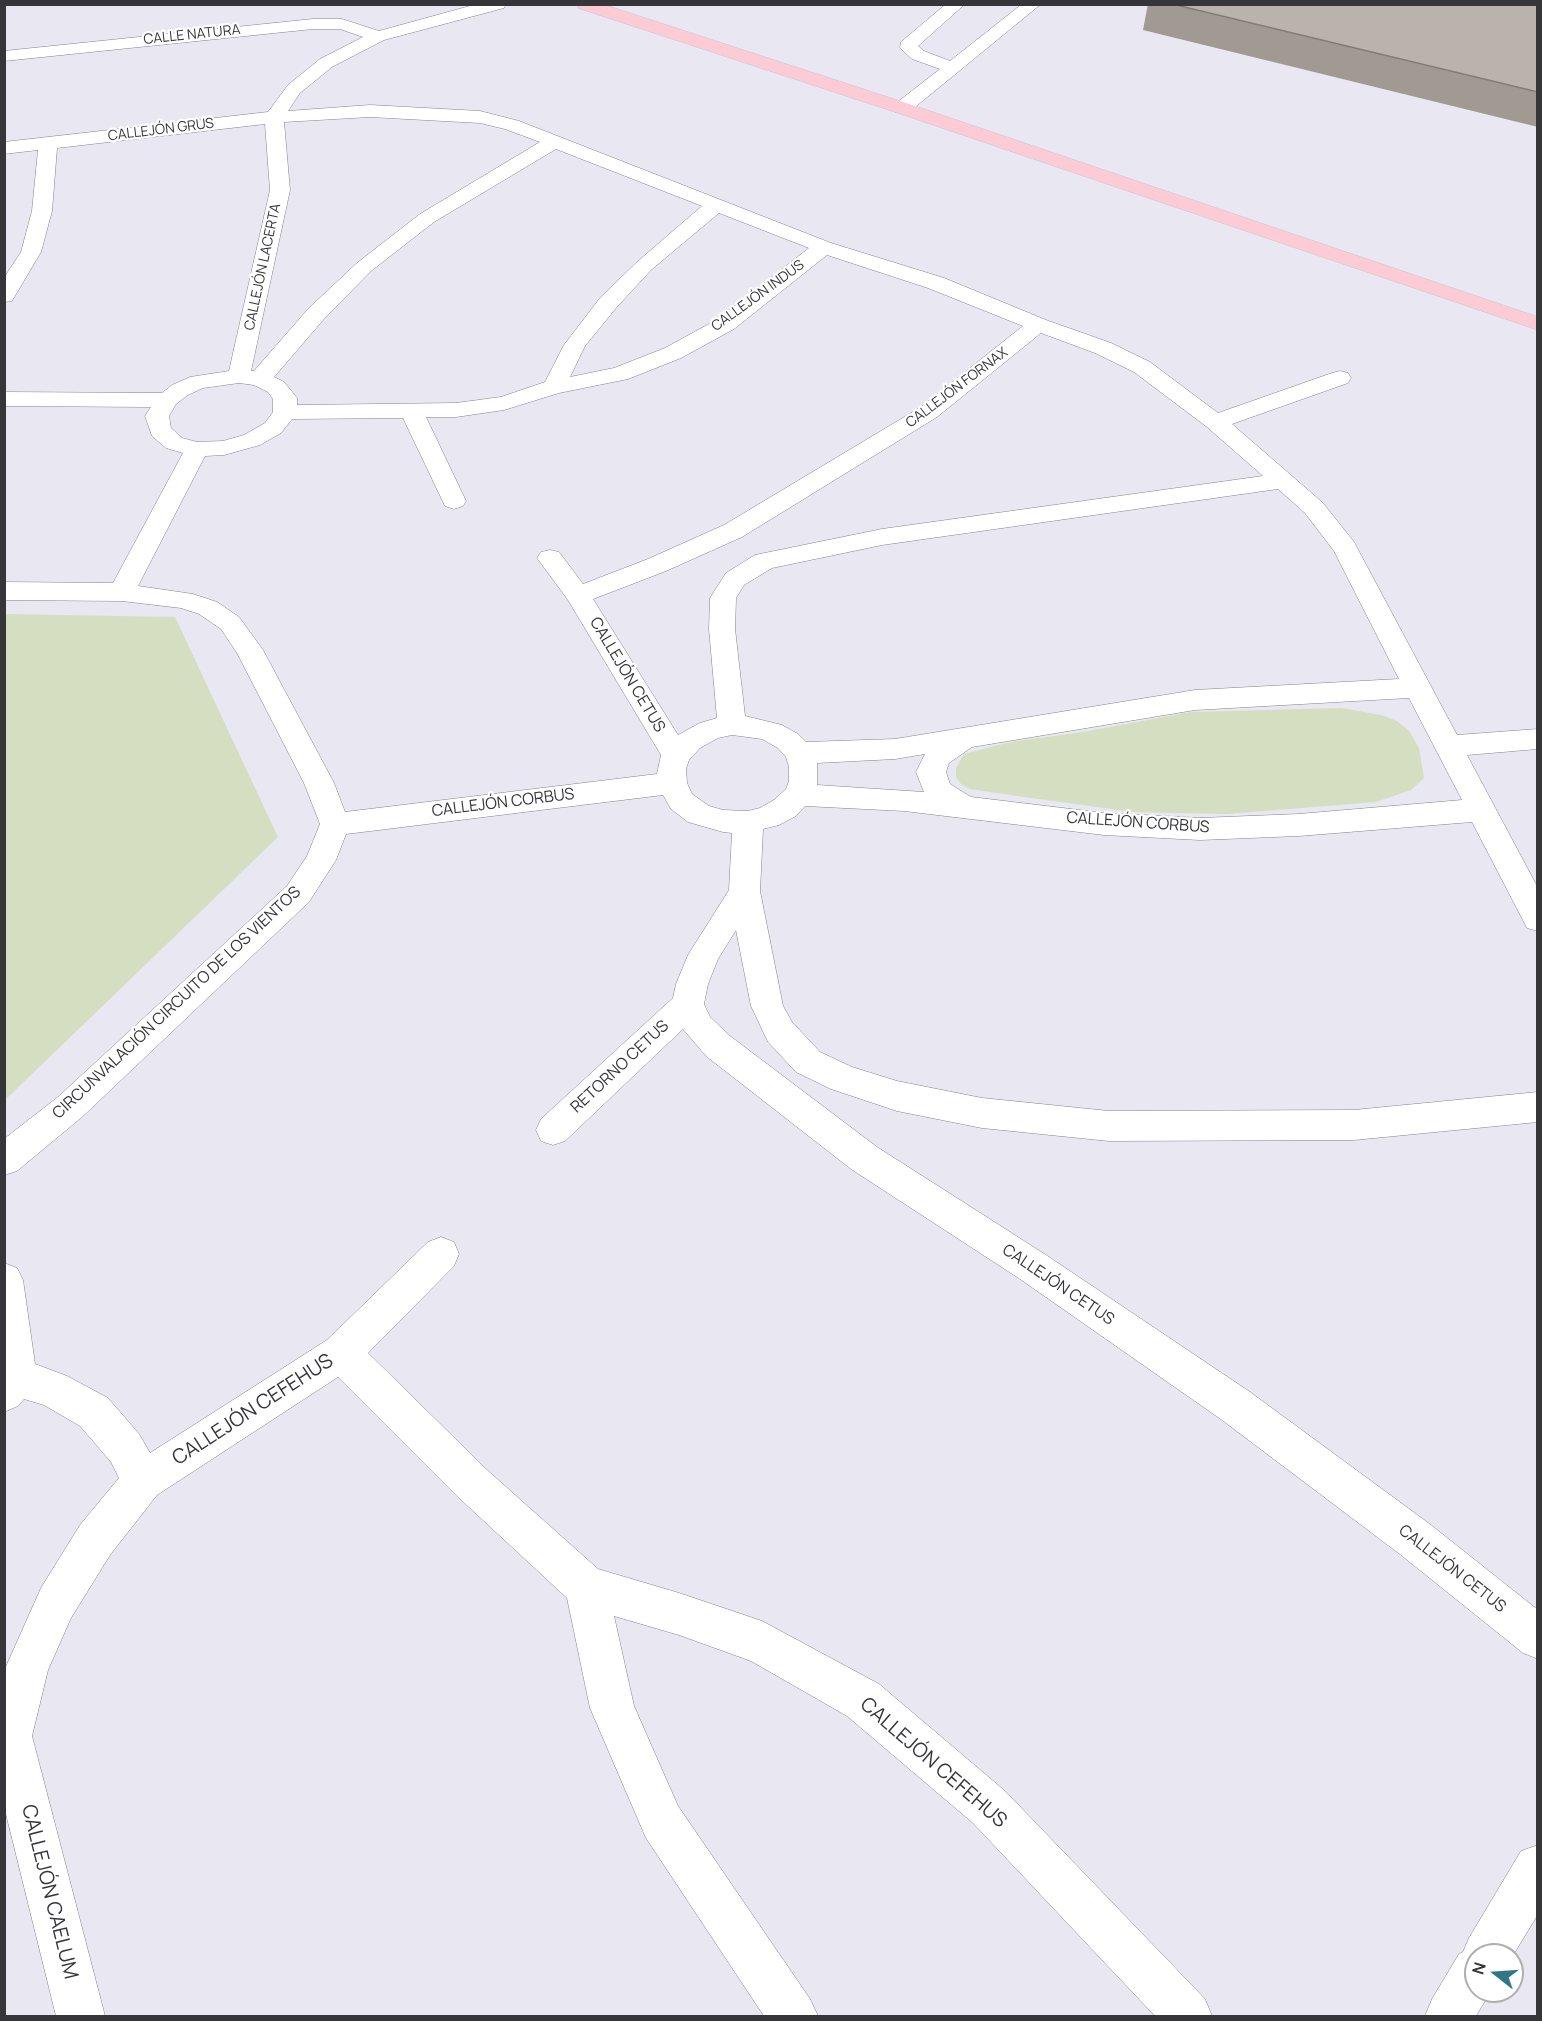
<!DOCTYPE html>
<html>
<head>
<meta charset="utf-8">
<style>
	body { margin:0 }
	#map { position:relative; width:1542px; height:2021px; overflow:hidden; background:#e8e7f2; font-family:Manrope,sans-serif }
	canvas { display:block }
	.frame { position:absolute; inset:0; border:6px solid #36363a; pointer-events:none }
	.north { position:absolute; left:1464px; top:1943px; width:60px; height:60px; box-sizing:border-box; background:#fff; border:2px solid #afafb0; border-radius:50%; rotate:287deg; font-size:16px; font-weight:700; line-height:24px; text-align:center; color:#36363a }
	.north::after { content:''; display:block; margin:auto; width:21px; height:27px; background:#327785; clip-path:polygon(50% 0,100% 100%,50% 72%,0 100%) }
</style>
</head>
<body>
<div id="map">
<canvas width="1542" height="2021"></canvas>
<div class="frame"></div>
<div class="north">N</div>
</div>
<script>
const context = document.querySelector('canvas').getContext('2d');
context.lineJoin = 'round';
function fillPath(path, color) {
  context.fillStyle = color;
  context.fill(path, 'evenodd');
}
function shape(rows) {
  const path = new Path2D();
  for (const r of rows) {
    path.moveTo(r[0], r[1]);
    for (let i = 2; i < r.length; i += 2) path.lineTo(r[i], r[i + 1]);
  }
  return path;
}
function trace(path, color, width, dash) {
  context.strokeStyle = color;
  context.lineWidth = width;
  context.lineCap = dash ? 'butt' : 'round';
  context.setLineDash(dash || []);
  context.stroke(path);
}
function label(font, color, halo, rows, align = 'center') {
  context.font = font + ' Manrope,sans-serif';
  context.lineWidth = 4.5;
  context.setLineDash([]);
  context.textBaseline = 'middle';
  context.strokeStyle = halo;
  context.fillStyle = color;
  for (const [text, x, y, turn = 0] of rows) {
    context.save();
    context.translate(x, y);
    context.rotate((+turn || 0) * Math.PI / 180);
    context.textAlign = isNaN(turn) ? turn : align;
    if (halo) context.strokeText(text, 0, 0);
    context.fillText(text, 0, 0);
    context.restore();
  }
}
fillPath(shape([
	[5,614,175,617,278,837,5,1100],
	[1341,708,1381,715,1397,721,1409,731,1419,748,1424,778,1411,790,1376,802,1227,814,1134,812,1024,797,970,789,961,784,956,777,956,768,964,754,1010,742,1083,732,1190,712]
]), '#d6dec1');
const minor = shape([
	[477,4,506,4,504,8,384,40,332,67,300,93,288,111,370,105,480,111,519,121,831,243,944,278,1046,320,1111,343,1150,362,1218,413,1332,373,1340,371,1348,373,1351,378,1348,383,1232,424,1323,503,1354,542,1457,735,1538,729,1538,749,1467,755,1538,888,1538,931,1527,928,1472,822,1299,836,1200,840,1104,835,904,811,805,806,796,816,779,825,763,829,760,891,783,1006,792,1022,820,1052,852,1067,897,1081,982,1098,1109,1111,1354,1110,1538,1092,1538,1122,1354,1140,1109,1141,982,1128,897,1111,831,1089,796,1072,768,1042,751,1006,736,930,718,959,708,984,704,1004,710,1017,730,1036,877,1147,1046,1255,1250,1392,1431,1525,1538,1610,1538,1659,1523,1653,1401,1555,1222,1420,1020,1279,851,1169,706,1056,683,1029,565,1141,553,1145,541,1141,536,1130,541,1119,673,998,676,984,688,955,729,890,732,833,723,832,688,822,671,809,663,795,346,834,336,860,309,902,82,1117,17,1171,4,1175,4,1139,58,1097,287,886,307,856,320,824,304,783,237,653,221,629,199,614,181,608,122,601,4,600,4,582,113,583,183,453,166,448,152,436,145,416,151,407,4,406,4,392,162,393,172,385,190,377,229,371,270,190,265,124,57,148,52,211,41,252,12,301,4,302,4,278,21,252,32,211,38,150,4,154,4,142,268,112,288,85,320,59,363,37,340,29,313,29,4,61,4,51,313,19,342,19,379,31,477,4],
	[370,117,480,123,505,129,540,142,420,214,357,263,308,309,254,371,251,371,290,190,284,122,370,117],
	[556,149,702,206,637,262,600,298,564,345,545,382,501,397,456,403,297,405,297,398,293,393,284,382,274,377,324,319,371,271,434,222,556,149],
	[719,213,809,248,718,319,665,348,614,368,570,377,585,346,616,308,651,270,719,213],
	[827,255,928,288,1023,326,921,407,724,525,648,559,583,584,559,552,550,550,541,552,537,558,568,600,661,755,657,774,345,812,334,783,263,650,239,617,217,602,193,594,138,586,205,456,224,455,260,445,281,433,292,419,403,418,445,506,454,509,463,506,466,501,426,417,456,417,504,410,559,393,628,379,681,358,734,329,827,255],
	[1041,333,1095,353,1134,372,1207,427,1263,476,882,529,755,555,726,573,710,598,709,629,717,718,700,723,678,735,593,599,666,571,742,537,937,417,1041,333],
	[239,383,254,385,268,392,273,399,273,412,265,423,244,435,223,441,197,442,182,438,171,428,169,416,176,404,188,395,203,388,239,383],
	[1278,489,1305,513,1334,551,1399,679,1195,690,895,739,806,742,798,734,782,725,745,716,735,629,736,598,744,585,772,568,882,545,1278,489],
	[1409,698,1462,800,1299,814,1200,818,1104,813,971,797,950,784,946,772,949,763,972,747,1195,710,1409,698],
	[732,735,762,739,778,748,786,757,789,767,789,781,786,789,774,800,760,808,748,811,723,810,709,806,692,794,687,783,686,769,689,760,700,748,718,738,732,735],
	[925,754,916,772,924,792,817,785,817,763,895,759,925,754],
	[946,4,965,4,918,46,924,51,950,61,1022,4,1041,4,909,112,895,112,893,108,895,104,940,69,912,59,900,48,901,42,946,4],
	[441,1237,454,1242,459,1254,454,1266,368,1353,486,1469,598,1569,679,1593,762,1621,879,1684,1005,1791,1205,1999,1212,2016,1155,2016,973,1823,847,1716,751,1661,679,1635,614,1616,634,1706,678,1806,810,1999,818,2016,764,2016,646,1838,590,1708,567,1598,458,1497,338,1377,157,1495,110,1555,71,1618,48,1670,32,1736,105,2016,56,2016,4,1806,4,1671,41,1588,80,1525,119,1478,111,1462,80,1426,44,1405,24,1399,18,1406,4,1412,4,1263,17,1268,23,1280,35,1364,67,1376,108,1398,139,1434,150,1453,327,1340,428,1242,441,1237],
	[1538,1845,1538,1914,1512,1957,1512,1955,1476,1955,1476,1991,1491,1991,1476,2016,1425,2016,1432,1999,1459,1954,1463,1952,1469,1938,1521,1851,1538,1845]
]);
const major = shape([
	[576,4,602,4,909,104,1538,317,1538,330,895,112,578,8,576,4]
]);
trace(minor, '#83838c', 1);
trace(major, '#c7c7c8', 1);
fillPath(minor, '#fff');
fillPath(major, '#fccbd5');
fillPath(shape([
	[1148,4,1538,4,1538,127,1143,30]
]), '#a09a93');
const building = shape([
	[1172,4,1538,4,1538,92,1172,4]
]);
fillPath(building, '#bab3ab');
trace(building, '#827d78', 1.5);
label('14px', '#36363a', '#fff', [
	["CALLE NATURA",192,35,-6],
	["CALLEJÓN GRUS",161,130,-7],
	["CALLEJÓN LACERTA",263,267,-78],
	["CALLEJÓN INDUS",758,296,-36],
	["CALLEJÓN FORNAX",957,388,-37]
]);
label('16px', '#36363a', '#fff', [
	["CALLEJÓN CETUS",627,675,59],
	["CALLEJÓN CORBUS",503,803,-7],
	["CALLEJÓN CORBUS",1138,823,4],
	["CIRCUNVALACIÓN CIRCUITO DE LOS VIENTOS",177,1003,-43],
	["RETORNO CETUS",620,1067,-43],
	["CALLEJÓN CETUS",1058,1285,34],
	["CALLEJÓN CETUS",1452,1569,38]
]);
label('20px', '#36363a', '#fff', [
	["CALLEJÓN CEFEHUS",253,1410,-33],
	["CALLEJÓN CEFEHUS",933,1763,41],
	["CALLEJÓN CAELUM",49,1892,76]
]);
</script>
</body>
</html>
